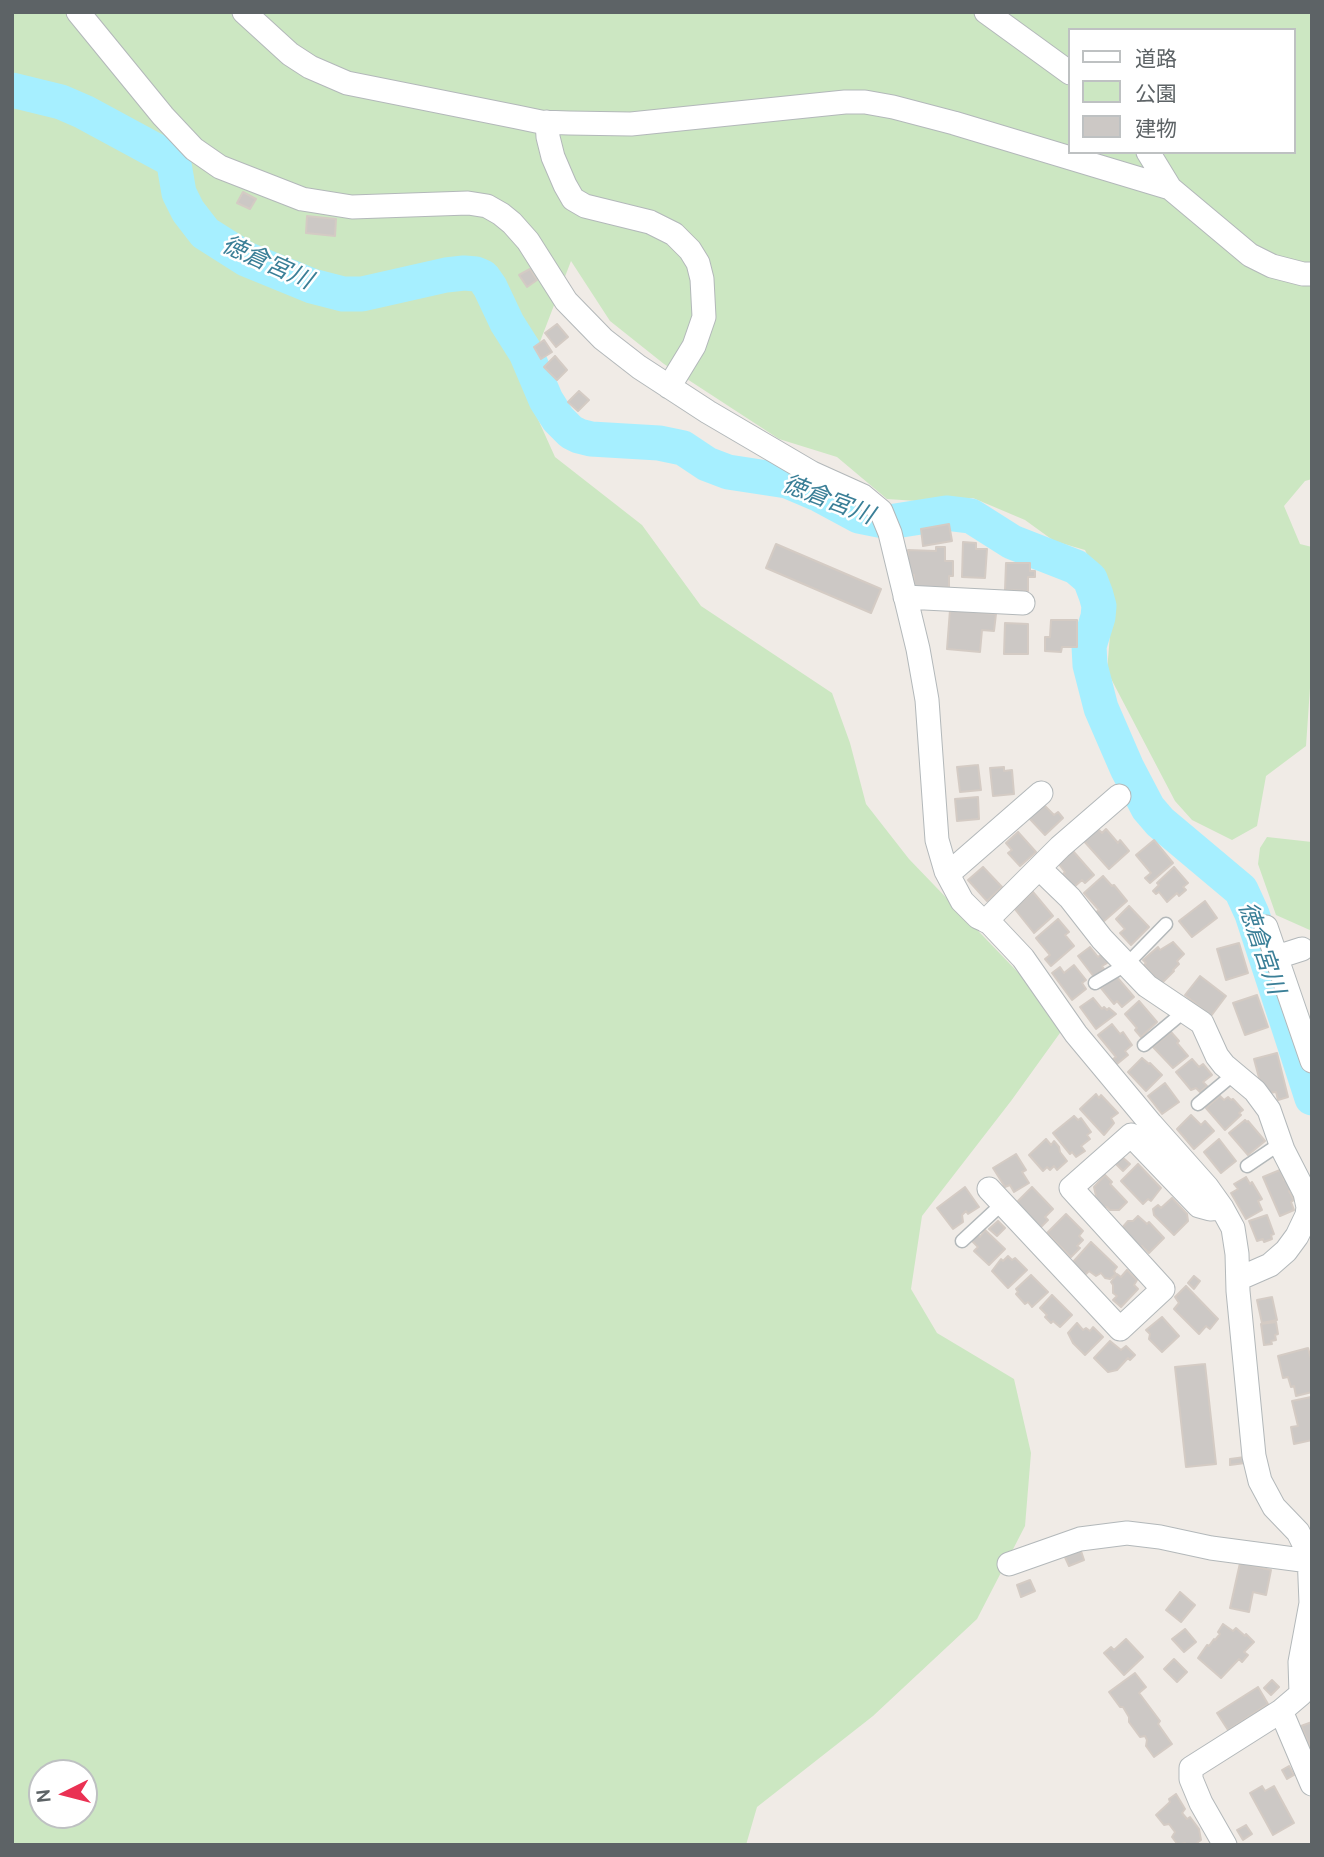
<!DOCTYPE html>
<html>
<head>
<meta charset="utf-8">
<style>
	body { margin:0 }
	#map { position:relative; width:1324px; height:1857px; overflow:hidden; background:#f0ebe6; font-family:Cabin,"Noto Sans JP",sans-serif }
	canvas { display:block }
	.frame { position:absolute; inset:0; border:14px solid #5d6366; pointer-events:none }
	.legend { position:absolute; left:1068px; top:28px; width:228px; height:126px; box-sizing:border-box; background:#fff; border:2px solid #bec1c2; margin:0; padding:9px 12px; list-style:none; font-size:21px; color:#5d6366 }
	.legend li { display:flex; align-items:center; gap:14px; height:35px }
	.legend b { width:35px; border:2px solid #bec1c2 }
	.north { position:absolute; left:28px; top:1759px; width:70px; height:70px; box-sizing:border-box; background:#fff; border:2px solid #bec1c2; border-radius:50%; rotate:264deg; font-size:19px; font-weight:700; line-height:28px; text-align:center; color:#5d6366 }
	.north::after { content:''; display:block; margin:auto; width:24px; height:32px; background:#ea3153; clip-path:polygon(50% 0,100% 100%,50% 72%,0 100%) }
</style>
</head>
<body>
<div id="map">
<canvas width="1324" height="1857"></canvas>
<div class="frame"></div>
<ul class="legend">
<li><b style="height:9px;background:#fff"></b>道路</li>
<li><b style="height:19px;background:#cce7c2"></b>公園</li>
<li><b style="height:19px;background:#ccc8c5"></b>建物</li>
</ul>
<div class="north">N</div>
</div>
<script>
const context = document.querySelector('canvas').getContext('2d');
context.lineJoin = 'round';
function fillPath(path, color) {
  context.fillStyle = color;
  context.fill(path, 'evenodd');
}
function shape(rows) {
  const path = new Path2D();
  for (const r of rows) {
    path.moveTo(r[0], r[1]);
    for (let i = 2; i < r.length; i += 2) path.lineTo(r[i], r[i + 1]);
  }
  return path;
}
function trace(path, color, width, dash) {
  context.strokeStyle = color;
  context.lineWidth = width;
  context.lineCap = dash ? 'butt' : 'round';
  context.setLineDash(dash || []);
  context.stroke(path);
}
function label(font, color, halo, rows, align = 'center') {
  context.font = font + ' Cabin,"Noto Sans JP",sans-serif';
  context.lineWidth = 5;
  context.setLineDash([]);
  context.textBaseline = 'middle';
  context.strokeStyle = halo;
  context.fillStyle = color;
  for (const [text, x, y, turn = 0] of rows) {
    context.save();
    context.translate(x, y);
    context.rotate((+turn || 0) * Math.PI / 180);
    context.textAlign = isNaN(turn) ? turn : align;
    if (halo) context.strokeText(text, 0, 0);
    context.fillText(text, 0, 0);
    context.restore();
  }
}
fillPath(shape([
	[12,12,1312,12,1312,479,1305,481,1284,506,1300,544,1312,547,1312,684,1310,688,1306,746,1266,776,1257,826,1232,840,1192,820,1175,801,1107,671,1111,623,1107,598,1085,550,1054,541,1025,520,973,498,917,501,887,499,837,457,779,439,664,364,610,321,571,261,523,386,555,457,642,525,701,606,832,693,850,743,866,804,909,859,1060,1016,1065,1026,1011,1101,922,1216,911,1289,937,1333,1014,1379,1031,1453,1025,1526,977,1619,873,1716,757,1807,746,1845,12,1845],
	[1070,30,1294,30,1294,152,1070,152],
	[42,1773,84,1773,84,1815,42,1815],
	[1267,837,1312,842,1312,931,1276,915,1258,864,1260,848]
]), '#cce7c2');
trace(shape([
	[12,90,61,102,84,112,169,158,174,164,179,193,188,211,205,233,246,259,312,286,343,294,362,294,446,275,464,273,476,274,483,277,490,287,507,323,526,353,546,400,558,419,571,432,579,436,591,439,659,443,683,448,707,464,728,472,787,481,820,495,859,516,889,522,946,513,971,516,1012,542,1076,567,1090,579,1096,595,1099,606,1098,617,1089,646,1090,665,1101,708,1127,768,1148,808,1160,822,1241,890,1252,914,1312,1098]
]), '#a6efff', 35);
const building = shape([
	[243,192,256,199,250,209,237,203,243,192],
	[307,216,336,219,335,236,306,233,307,216],
	[530,269,537,280,527,287,519,275,530,269],
	[557,324,568,337,556,347,545,333,557,324],
	[544,340,552,352,541,359,534,347,544,340],
	[555,356,567,370,557,380,544,367,555,356],
	[579,391,589,400,578,411,568,402,579,391],
	[949,524,952,541,923,546,921,529,949,524],
	[963,542,976,543,976,549,987,549,985,578,962,577,963,542],
	[776,544,881,589,871,613,766,568,776,544],
	[936,547,945,547,945,561,953,561,953,576,949,576,949,587,914,587,914,575,908,575,908,550,936,551,936,547],
	[1006,563,1030,563,1030,571,1035,571,1035,577,1028,577,1028,591,1005,590,1006,563],
	[950,610,996,614,994,631,982,630,980,652,947,649,950,610],
	[1051,620,1077,620,1077,647,1062,647,1061,652,1045,651,1045,637,1050,637,1051,620],
	[1005,623,1028,624,1028,654,1004,654,1005,623],
	[978,765,981,790,960,792,957,767,978,765],
	[1004,767,1004,771,1012,770,1014,794,993,796,990,768,1004,767],
	[978,797,979,819,957,821,955,799,978,797],
	[1044,805,1054,815,1058,812,1063,818,1045,835,1029,818,1044,805],
	[1097,828,1102,833,1106,829,1118,843,1120,840,1129,851,1109,869,1083,840,1097,828],
	[1018,832,1036,852,1020,866,1008,853,1012,850,1006,843,1018,832],
	[1154,840,1173,863,1150,883,1145,878,1151,873,1136,855,1154,840],
	[1073,851,1094,875,1085,883,1082,880,1074,887,1063,874,1065,872,1058,863,1073,851],
	[983,867,1002,887,987,901,968,880,983,867],
	[1174,867,1188,883,1183,887,1186,890,1179,896,1177,893,1167,902,1159,892,1156,894,1153,891,1159,885,1157,883,1174,867],
	[1103,876,1112,886,1114,885,1127,901,1103,922,1095,913,1099,910,1084,893,1103,876],
	[1033,892,1053,916,1034,933,1014,908,1033,892],
	[1205,901,1217,918,1192,937,1179,921,1205,901],
	[1129,906,1149,927,1131,945,1120,933,1125,929,1116,919,1129,906],
	[1058,919,1069,932,1065,935,1074,946,1051,966,1045,959,1050,955,1036,938,1058,919],
	[1173,942,1184,954,1177,961,1179,964,1173,970,1174,971,1161,984,1144,965,1146,963,1143,960,1158,947,1160,950,1173,942],
	[1239,943,1248,973,1226,980,1217,949,1239,943],
	[1090,947,1098,957,1103,953,1109,962,1102,966,1104,969,1094,977,1078,956,1090,947],
	[1074,965,1086,980,1082,983,1086,989,1072,1000,1052,973,1060,967,1064,973,1074,965],
	[1116,976,1134,997,1122,1007,1117,1001,1114,1004,1101,988,1116,976],
	[1200,976,1226,996,1211,1016,1185,995,1200,976],
	[1257,995,1268,1027,1245,1035,1233,1003,1257,995],
	[1093,998,1102,1009,1104,1007,1107,1010,1109,1008,1116,1014,1096,1029,1080,1007,1093,998],
	[1139,1001,1157,1022,1141,1037,1135,1030,1137,1028,1125,1014,1139,1001],
	[1112,1024,1120,1034,1123,1032,1132,1045,1125,1051,1128,1055,1117,1064,1113,1059,1116,1057,1098,1035,1112,1024],
	[1171,1032,1179,1041,1177,1043,1188,1056,1173,1068,1153,1047,1171,1032],
	[1277,1053,1288,1097,1278,1100,1276,1092,1269,1093,1267,1088,1262,1089,1254,1059,1277,1053],
	[1142,1058,1149,1064,1150,1063,1162,1075,1146,1091,1128,1072,1142,1058],
	[1192,1059,1199,1067,1203,1064,1212,1075,1203,1082,1207,1086,1200,1092,1196,1088,1191,1090,1176,1072,1192,1059],
	[1165,1083,1179,1102,1162,1114,1148,1096,1165,1083],
	[1096,1094,1099,1098,1101,1095,1118,1113,1111,1118,1114,1123,1104,1135,1080,1109,1096,1094],
	[1220,1096,1224,1100,1228,1097,1231,1100,1233,1099,1243,1110,1239,1113,1241,1115,1225,1130,1206,1108,1220,1096],
	[1191,1115,1201,1125,1205,1121,1214,1131,1194,1149,1177,1129,1191,1115],
	[1074,1116,1078,1120,1081,1118,1091,1132,1087,1135,1090,1139,1081,1146,1085,1151,1076,1157,1072,1152,1070,1154,1053,1133,1074,1116],
	[1245,1120,1247,1122,1248,1121,1265,1141,1248,1155,1229,1133,1245,1120],
	[1046,1139,1051,1145,1054,1141,1059,1147,1060,1152,1067,1161,1057,1170,1054,1166,1050,1170,1047,1167,1043,1171,1029,1155,1046,1139],
	[1219,1139,1236,1161,1221,1173,1204,1152,1219,1139],
	[1016,1154,1026,1170,1022,1172,1029,1183,1014,1192,1010,1185,1005,1187,993,1168,1016,1154],
	[1121,1156,1130,1164,1123,1171,1115,1163,1121,1156],
	[1138,1164,1161,1188,1151,1201,1148,1199,1143,1204,1121,1181,1138,1164],
	[1280,1170,1284,1180,1287,1178,1292,1189,1289,1191,1294,1200,1291,1202,1294,1210,1280,1216,1263,1177,1280,1170],
	[1105,1175,1112,1182,1110,1184,1127,1202,1119,1210,1110,1210,1107,1207,1103,1207,1094,1197,1096,1196,1094,1187,1105,1175],
	[1246,1177,1250,1184,1252,1182,1262,1199,1258,1201,1262,1210,1246,1219,1231,1193,1238,1189,1234,1184,1246,1177],
	[965,1187,979,1207,968,1214,966,1211,962,1215,963,1222,953,1229,937,1208,965,1187],
	[1032,1187,1053,1209,1045,1217,1048,1220,1040,1228,1016,1203,1032,1187],
	[1172,1198,1187,1214,1188,1221,1174,1235,1154,1215,1153,1209,1158,1205,1161,1208,1172,1198],
	[1066,1214,1083,1231,1079,1236,1083,1240,1077,1246,1080,1248,1071,1257,1047,1233,1066,1214],
	[1267,1215,1274,1234,1271,1235,1272,1239,1264,1242,1263,1239,1257,1241,1249,1221,1267,1215],
	[1138,1216,1147,1224,1149,1222,1164,1238,1149,1253,1142,1246,1140,1247,1122,1228,1128,1221,1133,1221,1138,1216],
	[998,1221,1005,1228,997,1236,989,1229,998,1221],
	[985,1230,1005,1249,989,1265,974,1251,978,1247,971,1240,977,1234,980,1237,985,1230],
	[1091,1242,1117,1267,1114,1271,1116,1274,1110,1279,1105,1278,1101,1273,1096,1276,1089,1271,1085,1275,1073,1262,1091,1242],
	[1008,1256,1012,1260,1015,1258,1027,1270,1008,1288,992,1271,1001,1259,1003,1261,1008,1256],
	[1127,1270,1137,1280,1134,1285,1138,1289,1121,1307,1113,1300,1117,1296,1113,1293,1113,1285,1111,1282,1117,1274,1121,1277,1127,1270],
	[1031,1275,1048,1292,1032,1307,1028,1302,1025,1304,1016,1294,1018,1292,1016,1289,1031,1275],
	[1194,1276,1200,1281,1194,1289,1188,1283,1194,1276],
	[1186,1286,1218,1319,1210,1329,1206,1326,1199,1334,1174,1309,1179,1303,1175,1297,1186,1286],
	[1052,1295,1072,1315,1060,1327,1053,1321,1051,1323,1045,1317,1047,1315,1040,1308,1052,1295],
	[1272,1297,1277,1320,1262,1323,1257,1300,1272,1297],
	[1162,1317,1179,1336,1162,1352,1149,1339,1150,1334,1146,1330,1162,1317],
	[1276,1322,1278,1334,1275,1335,1276,1340,1271,1341,1272,1344,1264,1345,1261,1324,1276,1322],
	[1077,1323,1083,1330,1086,1328,1090,1331,1093,1327,1103,1337,1085,1355,1073,1343,1068,1333,1077,1323],
	[1110,1341,1121,1350,1126,1346,1135,1355,1130,1360,1128,1358,1117,1370,1108,1372,1094,1358,1110,1341],
	[1308,1348,1312,1362,1312,1392,1296,1396,1294,1386,1291,1387,1288,1377,1283,1378,1278,1356,1308,1348],
	[1205,1364,1216,1464,1186,1467,1175,1367,1205,1364],
	[1311,1397,1312,1440,1294,1444,1291,1427,1298,1426,1292,1401,1311,1397],
	[1245,1457,1245,1463,1230,1465,1230,1459,1245,1457],
	[1080,1548,1084,1560,1069,1566,1064,1555,1080,1548],
	[1240,1563,1271,1570,1266,1595,1253,1592,1249,1612,1230,1608,1240,1563],
	[1030,1580,1035,1591,1021,1597,1017,1585,1030,1580],
	[1180,1592,1195,1605,1181,1622,1166,1610,1180,1592],
	[1223,1624,1233,1631,1236,1628,1245,1636,1246,1634,1254,1642,1244,1652,1248,1655,1242,1662,1239,1659,1221,1678,1198,1658,1207,1645,1209,1646,1214,1639,1215,1640,1220,1634,1218,1632,1223,1624],
	[1185,1629,1196,1642,1184,1652,1172,1639,1185,1629],
	[1126,1639,1143,1657,1124,1675,1104,1653,1111,1647,1114,1650,1126,1639],
	[1174,1659,1187,1672,1177,1682,1164,1669,1174,1659],
	[1135,1673,1146,1687,1139,1693,1160,1721,1158,1724,1172,1744,1154,1757,1146,1746,1147,1740,1145,1736,1140,1737,1129,1722,1129,1717,1123,1707,1120,1707,1109,1692,1135,1673],
	[1272,1680,1279,1687,1271,1695,1264,1688,1272,1680],
	[1258,1687,1268,1704,1228,1730,1217,1713,1258,1687],
	[1312,1722,1312,1749,1311,1749,1301,1726,1312,1722],
	[1289,1766,1294,1775,1287,1779,1282,1770,1289,1766],
	[1262,1786,1265,1791,1274,1786,1294,1823,1273,1835,1250,1793,1262,1786],
	[1176,1794,1185,1809,1182,1813,1187,1819,1190,1817,1199,1829,1201,1840,1194,1845,1187,1845,1185,1843,1178,1845,1172,1837,1175,1832,1169,1824,1164,1825,1156,1815,1170,1802,1169,1799,1176,1794],
	[1246,1825,1252,1834,1243,1840,1237,1830,1246,1825]
]);
fillPath(building, '#ccc8c5');
trace(building, '#d4cbc4', 2);
const service = shape([
	[1095,983,1127,964,1166,924],
	[1144,1045,1186,1010],
	[1198,1104,1234,1074],
	[1247,1166,1281,1143],
	[962,1241,1003,1203]
]);
const minor = shape([
	[78,12,163,116,194,149,220,167,302,199,352,207,468,203,487,206,501,214,512,223,528,241,566,301,603,339,639,367,708,412,812,473,863,496,881,511,890,533,918,649,927,700,937,840,946,871,962,901,978,917,989,922,1023,958,1076,1034,1151,1124,1207,1187,1222,1208,1233,1228,1237,1254,1238,1291,1254,1456,1260,1481,1274,1507,1298,1532,1309,1554,1311,1603,1300,1662,1301,1694,1281,1711,1191,1768,1191,1779,1201,1803,1225,1845],
	[244,12,290,54,310,67,347,83,517,117,541,122,569,123,631,124,845,102,865,102,893,107,954,123,1170,188],
	[986,12,1070,73],
	[547,122,548,137,553,157,565,185,573,199,585,206,650,222,674,234,690,250,698,263,702,279,704,317,694,346,669,387],
	[1148,152,1170,188,1250,255,1272,266,1303,274,1312,274],
	[905,597,1023,603],
	[1040,869,1070,898,1102,939,1147,986,1202,1023,1217,1056,1224,1065,1255,1091,1269,1110,1283,1150,1305,1193,1308,1207,1307,1215,1297,1236,1286,1251,1270,1265,1238,1279],
	[948,874,1041,793],
	[986,921,1060,847,1119,796],
	[1266,927,1312,1061],
	[1277,957,1302,949],
	[989,1189,1120,1329,1163,1289,1071,1188,1131,1135,1199,1206,1210,1209,1222,1208],
	[1009,1564,1080,1539,1127,1533,1160,1537,1211,1548,1309,1561],
	[1281,1711,1312,1784]
]);
trace(service, '#b3b8ba', 15);
trace(minor, '#b3b8ba', 25);
trace(service, '#fff', 12);
trace(minor, '#fff', 23);
label('italic 24px', '#3a7f97', '#fff', [
	["徳倉宮川",267,263,24],
	["徳倉宮川",828,500,21],
	["徳倉宮川",1261,948,71]
]);
</script>
</body>
</html>
